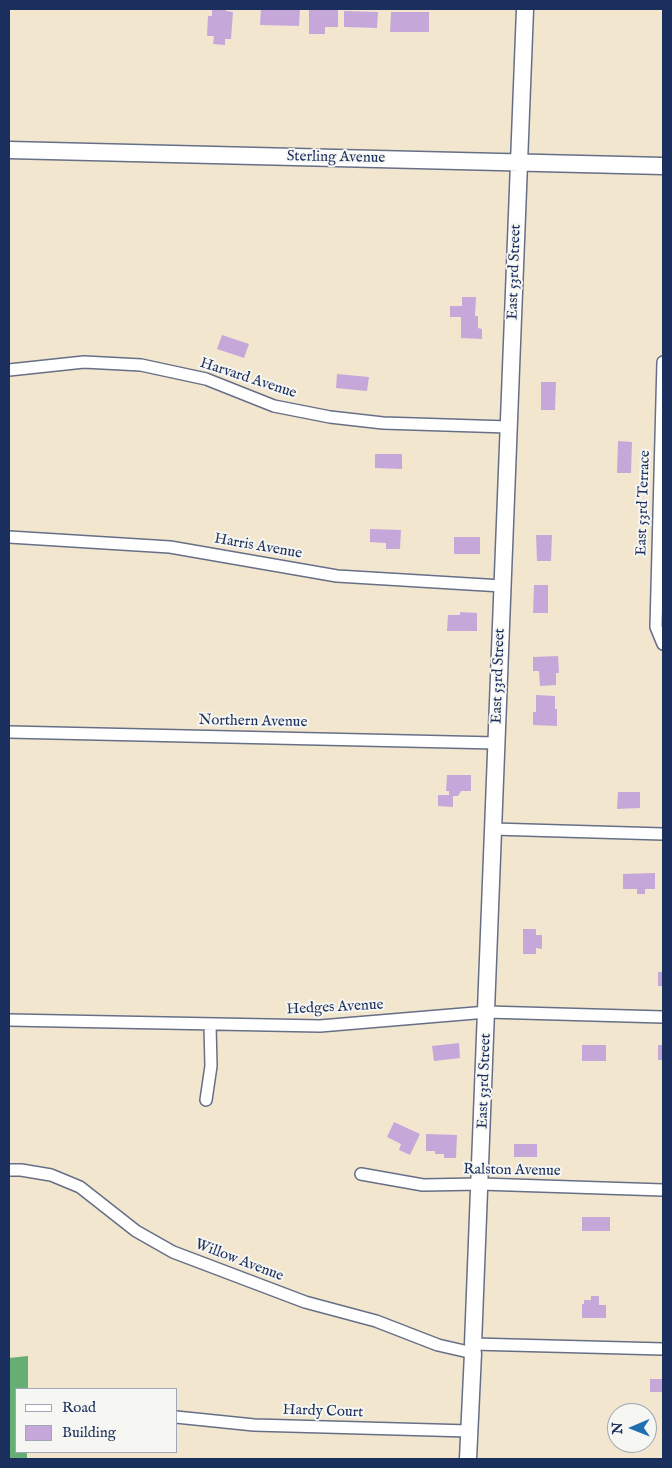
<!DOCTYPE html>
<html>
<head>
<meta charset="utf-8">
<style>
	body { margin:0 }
	#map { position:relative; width:672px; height:1468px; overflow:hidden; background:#f2e6cf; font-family:"IM FELL English",serif }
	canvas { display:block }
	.frame { position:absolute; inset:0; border:10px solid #1b2f5e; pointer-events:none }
	.legend { position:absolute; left:15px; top:1388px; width:162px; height:65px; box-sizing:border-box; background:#f6f6f2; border:1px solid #9ea6b7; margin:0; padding:6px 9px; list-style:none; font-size:15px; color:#1b2f5e }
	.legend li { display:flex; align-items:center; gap:10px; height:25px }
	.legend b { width:25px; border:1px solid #9ea6b7 }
	.north { position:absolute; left:607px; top:1403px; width:50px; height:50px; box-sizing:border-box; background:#f6f6f2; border:1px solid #9ea6b7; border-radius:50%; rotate:269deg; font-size:14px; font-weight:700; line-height:20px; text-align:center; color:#1b2f5e }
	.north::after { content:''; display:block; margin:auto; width:18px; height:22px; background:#1f6fb2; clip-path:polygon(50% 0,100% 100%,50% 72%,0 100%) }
</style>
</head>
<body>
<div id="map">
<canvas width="672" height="1468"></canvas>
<div class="frame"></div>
<ul class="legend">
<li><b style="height:6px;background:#fff"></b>Road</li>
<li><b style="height:14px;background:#c6a7da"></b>Building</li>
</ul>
<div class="north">N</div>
</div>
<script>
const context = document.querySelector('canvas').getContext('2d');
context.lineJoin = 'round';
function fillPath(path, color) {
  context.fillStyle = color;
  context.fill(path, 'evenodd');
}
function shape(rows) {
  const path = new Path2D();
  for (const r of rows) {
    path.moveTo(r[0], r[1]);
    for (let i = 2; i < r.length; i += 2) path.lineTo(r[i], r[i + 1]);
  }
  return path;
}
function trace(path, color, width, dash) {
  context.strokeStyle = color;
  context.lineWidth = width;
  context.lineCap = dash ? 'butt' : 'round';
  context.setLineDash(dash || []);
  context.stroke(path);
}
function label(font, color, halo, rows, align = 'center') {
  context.font = font + ' "IM FELL English",serif';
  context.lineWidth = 4;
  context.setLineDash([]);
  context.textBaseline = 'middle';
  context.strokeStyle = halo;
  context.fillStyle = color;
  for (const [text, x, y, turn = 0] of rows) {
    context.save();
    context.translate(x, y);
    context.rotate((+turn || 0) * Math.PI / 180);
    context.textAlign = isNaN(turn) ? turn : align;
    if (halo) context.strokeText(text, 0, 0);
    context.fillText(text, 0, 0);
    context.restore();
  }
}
fillPath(shape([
	[28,1356,28,1389,16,1389,16,1452,27,1452,27,1459,9,1459,9,1358]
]), '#66ae74');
fillPath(shape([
	[212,9,226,9,226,11,233,12,231,39,225,39,225,45,213,44,214,36,207,36,208,16,212,16],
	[261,9,300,9,299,26,260,25],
	[309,10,338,10,338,27,325,27,325,34,309,34],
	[344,11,378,12,377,28,344,27],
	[391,12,429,12,429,32,390,32],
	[462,297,476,297,475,316,478,316,478,328,482,329,482,339,461,338,461,317,450,317,450,306,462,306],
	[222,335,249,344,244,358,217,349],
	[337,374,369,377,367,391,336,388],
	[541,382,556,382,555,410,541,410],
	[618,441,632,442,631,473,617,473],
	[375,454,402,454,402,469,375,468],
	[370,529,401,530,400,549,386,549,386,543,370,542],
	[536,535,552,535,551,561,537,561],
	[454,537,480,537,480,554,454,554],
	[534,585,548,585,548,613,533,613],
	[460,612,477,613,477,631,447,631,448,615,460,615],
	[558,656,559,673,556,673,556,685,540,686,539,671,533,671,533,657],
	[536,695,555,696,555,709,557,709,557,726,533,725,533,712,536,712],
	[447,775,471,775,471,791,461,791,458,796,453,796,453,807,438,806,438,795,449,795,449,791,446,791],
	[618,792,640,792,640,808,617,809],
	[655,873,655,889,645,889,645,894,637,894,637,889,623,889,623,874],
	[523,929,536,929,536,935,542,935,542,949,536,948,536,954,523,954],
	[658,972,663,972,663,986,658,986],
	[459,1043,460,1058,434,1061,432,1046],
	[582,1045,606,1045,606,1061,582,1061],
	[658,1045,663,1045,663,1060,658,1060],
	[394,1122,420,1134,410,1155,399,1150,401,1144,387,1137],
	[426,1134,457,1135,456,1158,444,1158,444,1154,435,1154,435,1151,426,1151],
	[514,1144,537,1144,537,1157,514,1157],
	[582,1217,610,1217,610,1231,582,1231],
	[591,1296,599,1296,599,1305,606,1305,606,1318,582,1318,582,1304,584,1304,584,1300,591,1300],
	[650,1379,663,1379,663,1392,650,1392]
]), '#c6a7da');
const street = shape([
	[663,362,656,627,663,644],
	[9,370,84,362,141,365,206,379,274,406,330,417,383,423,508,427],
	[9,537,170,547,337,576,502,586],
	[9,732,496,743],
	[493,829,663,834],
	[9,1020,320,1026,487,1012,663,1017],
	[206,1100,211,1066,210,1025],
	[9,1170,21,1170,51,1175,80,1187,136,1231,173,1252,305,1302,376,1321,438,1345,473,1353,473,1344,663,1349],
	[361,1174,423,1185,481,1184,663,1190],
	[176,1417,254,1425,469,1431]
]);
const secondary = shape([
	[9,150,663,166],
	[473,1344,525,9],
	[468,1459,473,1353]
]);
trace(street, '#666f86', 14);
trace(secondary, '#666f86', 19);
trace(street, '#fff', 11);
trace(secondary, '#fff', 16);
label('15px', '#1b2f5e', '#f6f6f2', [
	["Sterling Avenue",336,158,1],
	["East 53rd Street",515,272,-88],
	["Harvard Avenue",248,379,18],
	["East 53rd Terrace",644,503,-88],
	["Harris Avenue",258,547,10],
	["East 53rd Street",499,676,-88],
	["Northern Avenue",253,722,1],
	["Hedges Avenue",335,1008,-3],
	["East 53rd Street",485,1081,-88],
	["Ralston Avenue",512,1171,1],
	["Willow Avenue",239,1261,21],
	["Hardy Court",323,1412,2]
]);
</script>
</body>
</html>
